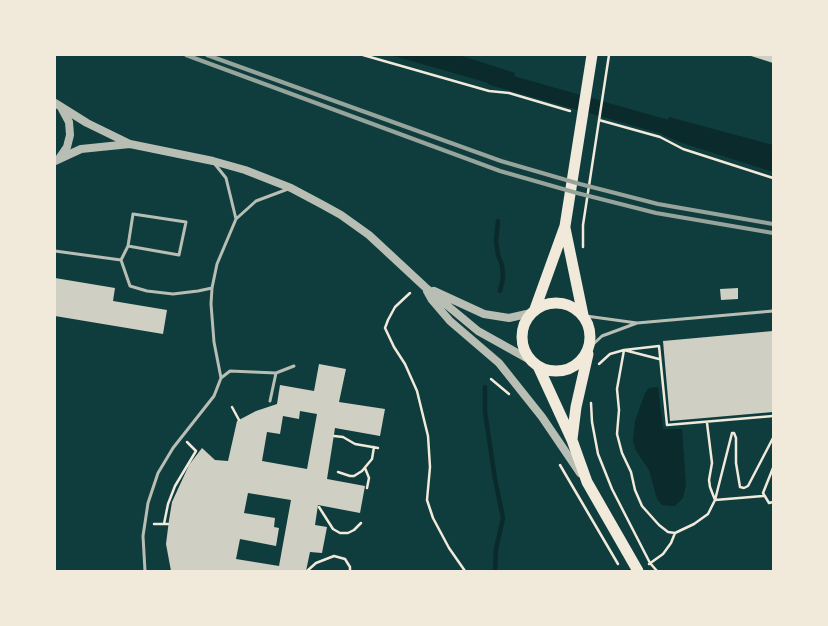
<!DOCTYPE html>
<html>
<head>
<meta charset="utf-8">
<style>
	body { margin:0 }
	#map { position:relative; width:828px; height:626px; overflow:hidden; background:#0f3d3e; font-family:"Nunito Sans",sans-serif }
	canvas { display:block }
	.frame { position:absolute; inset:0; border:56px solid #f1e9da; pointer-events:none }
</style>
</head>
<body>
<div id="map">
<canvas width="828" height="626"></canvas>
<div class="frame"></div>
</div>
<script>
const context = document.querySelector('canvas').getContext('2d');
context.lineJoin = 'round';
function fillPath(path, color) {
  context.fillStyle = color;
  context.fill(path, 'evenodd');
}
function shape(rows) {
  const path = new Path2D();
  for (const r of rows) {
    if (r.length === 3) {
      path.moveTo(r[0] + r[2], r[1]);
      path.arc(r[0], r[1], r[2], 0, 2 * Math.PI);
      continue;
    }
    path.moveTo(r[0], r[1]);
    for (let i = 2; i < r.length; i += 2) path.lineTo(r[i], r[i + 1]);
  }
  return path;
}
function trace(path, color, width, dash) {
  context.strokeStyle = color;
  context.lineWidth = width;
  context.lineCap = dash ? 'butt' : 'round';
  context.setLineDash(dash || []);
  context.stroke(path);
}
fillPath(shape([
	[390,55,459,55,515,73,510,89],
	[669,117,773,145,773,172,679,142,661,134],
	[658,387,663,429,682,429,686,485,683,498,675,506,662,505,657,499,649,470,636,451,633,441,635,421,645,393,649,388]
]), '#0a2a2b');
trace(shape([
	[498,221,496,241,498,255,502,265,503,278,500,291],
	[485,387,485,412,495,479,503,518,496,549,495,571]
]), '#0a2a2b', 4.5);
trace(shape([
	[493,78,683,132]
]), '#0a2a2b', 15);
fillPath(shape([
	[749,55,773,55,773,63,748,55],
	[55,278,115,288,113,301,167,310,163,334,55,316],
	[738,288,738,299,721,300,720,289],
	[773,331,773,412,670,421,663,341],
	[319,364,346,369,339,402,385,409,380,436,335,428,327,479,365,486,360,513,318,505,315,525,327,527,322,553,310,552,306,571,171,571,166,544,169,520,172,502,189,465,202,448,215,460,228,461,237,421,256,411,277,404,280,385,314,391],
	[300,411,317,414,307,469,262,461,267,432,280,434,283,416,299,419],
	[248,493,291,500,279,566,236,559,240,539,276,546,279,528,274,527,275,518,244,513]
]), '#cfcfc3');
trace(shape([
	[363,55,489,91,509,93,570,111],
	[599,120,660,137,683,149,773,178],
	[583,247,583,225,609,55],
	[410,293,395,307,388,320,385,328,394,347,405,364,417,391,428,436,430,467,427,500,433,518,449,548,465,571],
	[659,359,624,350,617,389,619,410,617,434,622,453,631,472,635,490,642,506,659,525,668,532,675,533],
	[599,364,610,354,624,350,659,346,667,425,773,416],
	[491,379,509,394],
	[591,403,592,422,598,454,612,489,650,563,657,571],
	[232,407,239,420],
	[334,436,343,437,355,444,378,448],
	[560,465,618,564],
	[365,468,369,478,367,488],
	[773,468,763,493,769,503,773,502],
	[338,472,350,476,354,476,362,471,372,459,374,447],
	[763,496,715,500,732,433,734,433,736,438,736,463,740,487,744,488,748,486,773,438],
	[319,507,333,529,340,533,348,533,354,530,361,523],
	[154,524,168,524],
	[164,524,168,504,175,486,196,451,187,442],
	[649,564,663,554,671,543,675,533,694,524,708,514,715,500,710,487,709,480,712,463,707,423],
	[307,571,316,563,334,556,345,559,350,567,350,571]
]), '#f1e9da', 2.5);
trace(shape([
	[214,163,226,178,236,219],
	[128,246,133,214,186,222,179,255,128,246,121,260,130,286,147,291,173,294,198,291,212,288],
	[55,251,121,260],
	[586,316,637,323,602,336,589,348],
	[637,323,773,311],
	[221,378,214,342,211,304,212,288,217,264,236,219,256,201,288,189],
	[270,401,276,373],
	[145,571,143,536,148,503,158,473,173,448,214,396,221,378,230,371,276,373,294,366]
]), '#b8beb3', 3);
trace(shape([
	[55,103,87,123,130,144,213,161,245,170,291,188,323,205,341,215,369,235,425,287,478,331,530,360],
	[60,157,67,147,70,135,69,122,62,109],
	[55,161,81,149,130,144],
	[427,291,432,300,450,321,499,363,542,417,580,473],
	[434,291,484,314,509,318,531,313]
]), '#b8beb3', 8);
trace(shape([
	[565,228,583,315],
	[556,337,34],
	[535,309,565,226,592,55],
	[538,366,572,440,587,482,638,571],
	[572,439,576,407,588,354]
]), '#f1e9da', 11);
trace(shape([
	[186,55,500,171,577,193,656,213,773,233],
	[207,55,501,161,580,184,658,204,773,224]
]), '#97a49c', 4);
</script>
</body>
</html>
